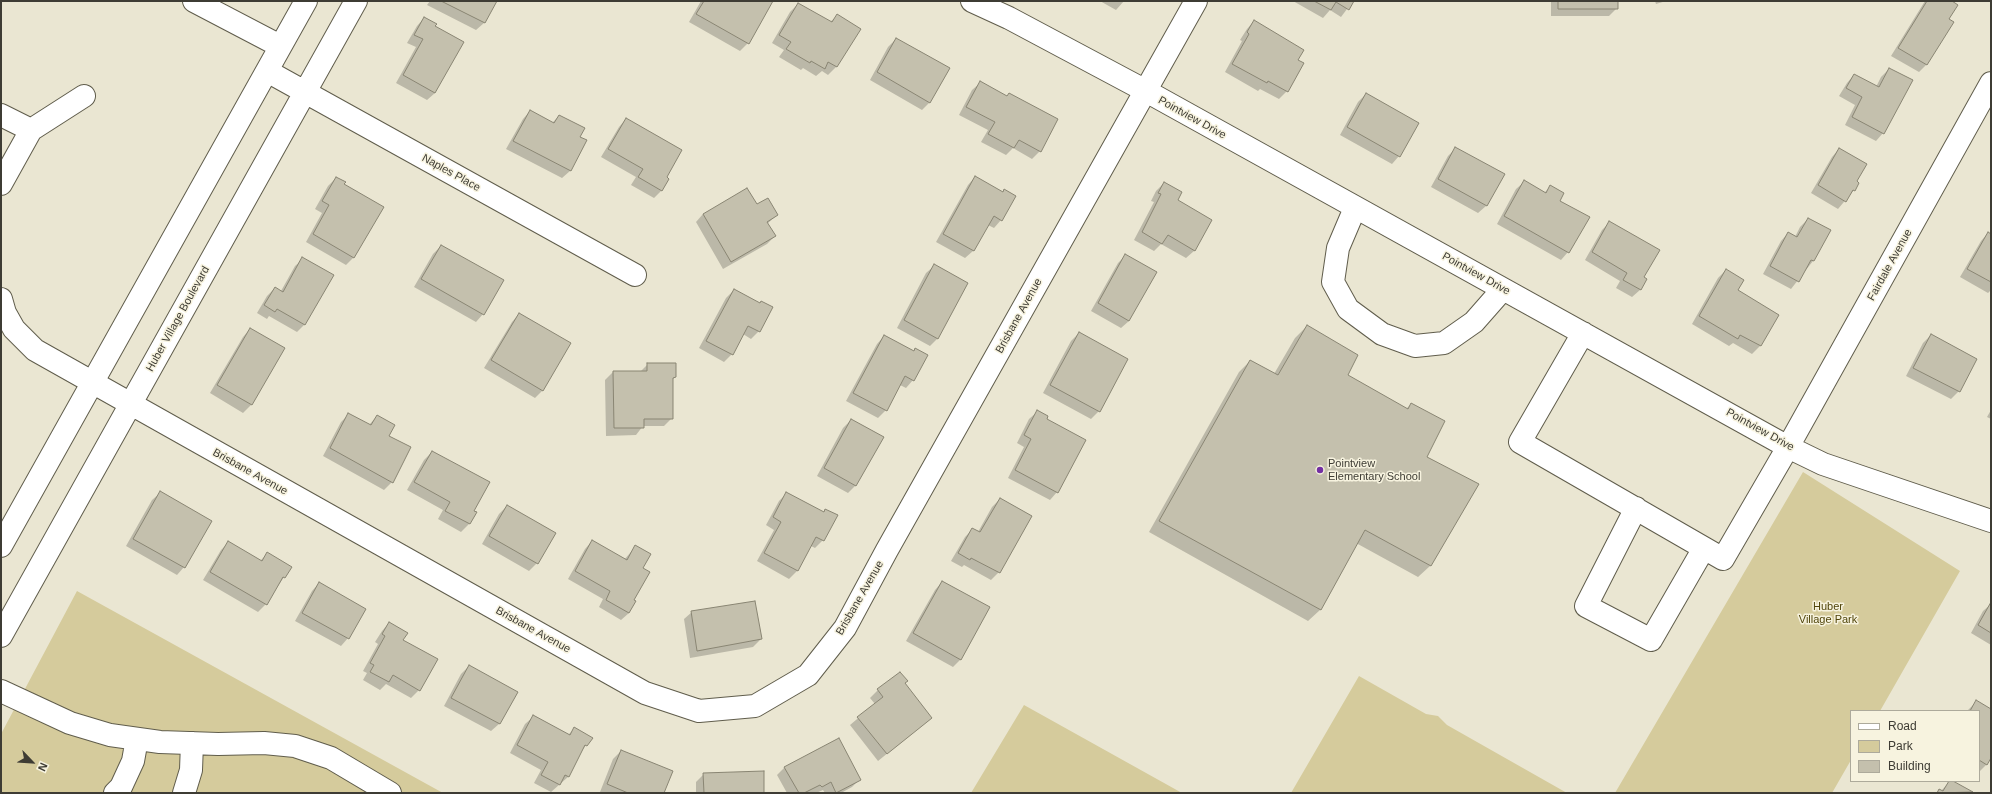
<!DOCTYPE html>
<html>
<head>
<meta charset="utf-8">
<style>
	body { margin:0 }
	#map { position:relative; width:1992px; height:794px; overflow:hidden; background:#eae6d2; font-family:Arial,sans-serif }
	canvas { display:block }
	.frame { position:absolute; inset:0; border:2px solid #3e3c34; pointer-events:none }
	.legend { position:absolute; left:1850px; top:710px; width:130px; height:72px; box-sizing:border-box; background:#f7f3df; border:1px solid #adaa9b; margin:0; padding:5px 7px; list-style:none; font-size:12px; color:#3e3c34 }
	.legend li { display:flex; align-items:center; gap:8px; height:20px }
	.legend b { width:20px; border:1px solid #adaa9b }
	.north { position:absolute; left:12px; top:742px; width:40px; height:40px; -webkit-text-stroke:3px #f7f3df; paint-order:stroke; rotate:115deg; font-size:11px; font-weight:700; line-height:16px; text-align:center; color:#3e3c34 }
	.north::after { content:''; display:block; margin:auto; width:14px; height:18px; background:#3e3c34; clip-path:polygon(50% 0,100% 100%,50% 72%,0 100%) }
</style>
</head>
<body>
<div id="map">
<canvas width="1992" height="794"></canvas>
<div class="frame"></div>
<ul class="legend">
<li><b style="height:5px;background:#fff"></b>Road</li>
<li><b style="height:11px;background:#d5cb9c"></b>Park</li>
<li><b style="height:11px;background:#c4c0ad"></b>Building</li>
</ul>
<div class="north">N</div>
</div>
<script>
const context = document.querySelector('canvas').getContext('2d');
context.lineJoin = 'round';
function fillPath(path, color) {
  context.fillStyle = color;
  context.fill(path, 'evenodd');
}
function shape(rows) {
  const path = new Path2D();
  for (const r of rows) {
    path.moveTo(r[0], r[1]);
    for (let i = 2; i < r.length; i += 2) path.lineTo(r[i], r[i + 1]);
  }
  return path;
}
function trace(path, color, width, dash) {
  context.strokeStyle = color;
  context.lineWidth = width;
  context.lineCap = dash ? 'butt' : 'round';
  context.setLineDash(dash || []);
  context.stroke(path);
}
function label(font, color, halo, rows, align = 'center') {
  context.font = font + ' Arial,sans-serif';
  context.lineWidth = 3;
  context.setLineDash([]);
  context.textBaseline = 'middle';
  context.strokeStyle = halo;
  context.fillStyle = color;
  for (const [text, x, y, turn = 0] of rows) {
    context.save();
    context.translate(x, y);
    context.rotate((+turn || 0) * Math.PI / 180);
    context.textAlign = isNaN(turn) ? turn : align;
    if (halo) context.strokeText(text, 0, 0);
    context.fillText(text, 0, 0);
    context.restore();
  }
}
fillPath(shape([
	[1803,472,1960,571,1880,711,1851,711,1851,760,1832,793,1615,793],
	[77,591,443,793,1,793,1,734],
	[1359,676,1426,714,1438,716,1447,725,1567,793,1291,793],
	[1024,705,1182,793,971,793]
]), '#d5cb9c');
fillPath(shape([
	[430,1,496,1,484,23,476,30,427,5],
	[701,1,772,1,748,43,740,51,689,22],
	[1100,1,1124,1,1116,10],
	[1293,1,1353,1,1341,17,1330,10,1323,18],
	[1551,1,1617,1,1617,8,1609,16,1551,16],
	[1655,1,1666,1,1656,4],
	[1925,1,1950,1,1948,20,1952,23,1926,65,1919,72,1891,56],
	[798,4,830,22,837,16,860,29,836,67,828,75,822,71,816,76,803,68,801,70,779,57,784,50,772,43,790,12],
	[424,18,434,26,435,93,427,100,396,83,416,47,407,43,417,26],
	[1254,21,1297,60,1303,63,1287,91,1279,99,1260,89,1258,91,1225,72,1242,41,1240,40,1247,29],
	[896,39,930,102,922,110,870,80,888,47],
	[1889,69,1883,133,1876,141,1845,125,1855,105,1839,96,1847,83,1854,75,1876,87,1881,77],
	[980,83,1040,151,1032,159,1013,148,1006,155,981,142,988,130,959,115,972,90],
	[1366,94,1399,156,1392,164,1340,135,1358,102],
	[530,111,552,123,559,116,579,137,586,141,570,171,562,178,506,149,523,119],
	[626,119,665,178,661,191,654,198,631,185,636,177,601,157,619,127],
	[1456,148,1486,206,1478,213,1431,187,1448,156],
	[1839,149,1856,182,1854,190,1838,209,1811,193,1832,157],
	[975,177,1001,220,994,228,988,225,973,251,965,258,936,242,968,185],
	[336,178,354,257,346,265,306,242,322,213,315,209,328,186],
	[1524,182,1544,193,1550,187,1559,201,1568,252,1561,260,1497,224,1516,189],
	[1164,183,1176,200,1211,221,1194,251,1186,258,1161,244,1154,251,1134,240,1154,202,1151,201,1156,191],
	[756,206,777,215,767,224,775,236,767,244,723,269,696,222,703,214],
	[1808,219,1813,261,1791,289,1763,274,1781,241,1788,233,1795,237,1800,227],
	[1610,222,1643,277,1646,279,1640,290,1632,297,1616,288,1620,281,1585,260,1602,230],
	[1988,233,1991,235,1991,290,1988,293,1960,277,1981,241],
	[441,246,483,314,476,322,414,287,433,254],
	[1125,256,1129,321,1121,328,1091,311,1118,263],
	[303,259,305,324,297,332,269,316,267,319,257,313,267,296,275,288,281,291,295,266],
	[934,266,938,338,930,346,897,328,926,273],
	[1726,270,1737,291,1778,315,1760,346,1752,354,1733,343,1729,346,1692,324,1718,278],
	[734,290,759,331,751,339,743,334,732,354,724,362,699,348,726,298],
	[519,314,543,390,535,398,484,368,512,322],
	[1307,326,1346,375,1406,409,1411,404,1425,457,1477,485,1430,566,1418,577,1356,543,1320,610,1308,621,1149,532,1239,372,1250,361,1274,374,1295,338],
	[250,329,284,349,251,405,243,413,210,393,243,337],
	[1079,333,1099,411,1091,419,1043,393,1071,341],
	[1931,335,1959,391,1951,399,1906,376,1923,343],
	[884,336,913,380,906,388,900,385,886,410,878,418,846,401,877,344],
	[648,364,675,377,672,380,672,418,664,426,643,426,636,435,606,436,605,380,613,372,640,372],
	[1991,410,1991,419,1987,417],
	[1037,412,1057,492,1050,500,1008,478,1024,447,1017,443,1029,419],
	[348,415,369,425,377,416,388,436,392,482,384,490,323,456,341,422],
	[851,420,856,485,848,493,817,476,843,428],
	[432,452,473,511,475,513,469,524,461,532,438,519,443,510,407,490,424,460],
	[160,493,184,567,177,575,126,546,152,500],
	[787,493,823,513,826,510,823,540,815,548,811,546,797,571,789,579,757,561,774,530,766,525,779,501],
	[1000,499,999,572,991,580,964,565,962,567,951,561,965,537,973,529,978,532,992,507],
	[507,506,537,563,529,571,482,544,499,514],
	[592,541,624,560,636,546,642,569,629,613,621,620,599,607,603,599,568,579,585,549],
	[229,542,260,561,267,554,284,577,266,604,258,612,203,580,221,550],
	[942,582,961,659,953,667,906,641,935,590],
	[319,583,348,638,341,646,295,621,312,591],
	[1991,604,1991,645,1971,633,1983,611],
	[692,612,761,639,753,647,690,658,684,619],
	[389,623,402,640,419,690,411,698,386,684,380,690,363,680,367,673,363,671,378,644,375,642,382,631],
	[469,666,516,692,499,724,491,731,444,706,461,674],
	[904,683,931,718,878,761,850,725,875,704,870,698,878,690],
	[1976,702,1991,710,1991,756,1987,764,1979,772,1979,711,1967,711],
	[533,717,568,735,575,728,591,738,581,752,568,777,551,792,534,783,541,770,510,753,525,724],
	[621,751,663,793,600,792,613,759],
	[785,767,860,779,852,787,841,793,825,793,823,790,816,793,787,793,777,775],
	[704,774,763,793,696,793,696,782],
	[1950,781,1952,781,1971,792,1936,793,1939,790,1941,791]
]), '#0003');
const building = shape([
	[441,1,497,1,485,23,441,1],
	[704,1,773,1,749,44,696,14,704,1],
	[1314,1,1354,1,1349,10,1336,2,1331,10,1314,1],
	[1558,1,1618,1,1618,9,1558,9,1558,1],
	[1927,1,1952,1,1958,5,1949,19,1954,22,1927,65,1898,48,1927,1],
	[798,3,832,22,837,14,861,29,837,67,828,62,825,69,811,61,810,63,786,49,791,42,779,35,798,3],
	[424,17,437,24,435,26,464,42,435,93,403,75,423,39,414,35,424,17],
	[1254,20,1304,50,1298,60,1304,63,1288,92,1268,81,1267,83,1232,64,1249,34,1247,32,1254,20],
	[896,38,950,68,930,103,877,72,896,38],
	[1889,68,1913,80,1884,134,1852,117,1862,97,1846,88,1854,74,1879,87,1889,68],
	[980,81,1007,96,1009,93,1058,119,1041,152,1019,140,1014,148,988,134,995,122,966,107,980,81],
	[1366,93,1419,123,1400,157,1347,127,1366,93],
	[530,110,554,123,559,115,585,128,580,137,587,140,571,171,513,141,530,110],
	[626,118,682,150,667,177,669,179,662,191,638,177,643,169,608,149,626,118],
	[1455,147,1505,174,1487,206,1438,179,1455,147],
	[1839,148,1867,164,1857,181,1859,183,1855,191,1853,190,1846,202,1818,185,1839,148],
	[975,176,1003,192,1004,189,1016,196,1002,221,994,216,974,251,943,234,975,176],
	[336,177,346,182,344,184,384,207,354,258,313,234,329,205,322,201,336,177],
	[1524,180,1546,193,1550,185,1564,193,1560,201,1590,217,1569,253,1504,216,1524,180],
	[1164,182,1182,192,1178,200,1212,220,1195,251,1168,235,1162,244,1142,232,1161,194,1158,193,1164,182],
	[747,188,757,204,768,198,778,215,767,222,776,236,731,262,703,214,747,188],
	[1808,218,1831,230,1814,261,1811,260,1799,282,1770,266,1788,232,1797,237,1808,218],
	[1609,221,1660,250,1644,277,1647,279,1641,290,1623,280,1627,273,1592,252,1609,221],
	[1988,232,1991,234,1991,282,1967,269,1988,232],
	[441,245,504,280,484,315,421,279,441,245],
	[1125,254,1157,272,1129,321,1098,303,1125,254],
	[302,257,334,275,305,325,277,309,275,312,264,305,275,287,283,292,302,257],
	[934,264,968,283,938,339,904,320,934,264],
	[1726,269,1744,280,1738,290,1779,315,1761,346,1740,335,1738,339,1699,316,1726,269],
	[734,289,760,303,761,301,773,307,760,332,748,326,733,355,706,341,734,289],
	[519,313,571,343,543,391,491,360,519,313],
	[1307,325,1358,355,1348,375,1408,409,1411,403,1445,421,1427,457,1479,484,1431,566,1365,530,1321,610,1159,521,1250,360,1278,375,1307,325],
	[250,328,285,348,252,405,217,385,250,328],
	[1079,332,1128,359,1100,412,1050,385,1079,332],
	[1931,334,1977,359,1960,392,1913,368,1931,334],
	[884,335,914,351,915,348,928,355,914,381,905,376,887,411,853,393,884,335],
	[647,363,676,363,676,377,673,378,673,419,644,419,644,428,614,428,613,371,647,371,647,363],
	[1037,410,1048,416,1047,419,1086,440,1058,493,1015,470,1031,439,1024,435,1037,410],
	[348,413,371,425,377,415,395,425,389,436,411,447,393,483,330,448,348,413],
	[851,419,884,437,856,486,824,468,851,419],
	[432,451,490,482,474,511,477,512,470,524,445,511,450,502,414,482,432,451],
	[160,491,212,521,185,568,133,539,160,491],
	[786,492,824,512,825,509,838,515,824,541,816,537,798,571,764,553,781,522,773,517,786,492],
	[1000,498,1032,516,1000,573,971,558,970,560,958,553,972,528,980,532,1000,498],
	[507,505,556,533,538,564,489,536,507,505],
	[592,540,627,560,635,545,651,554,643,568,650,572,634,600,636,601,629,613,606,600,610,591,575,571,592,540],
	[228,541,262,561,267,552,292,567,285,578,283,577,267,605,210,572,228,541],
	[942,581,990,607,961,660,913,633,942,581],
	[319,582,366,609,349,639,302,613,319,582],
	[755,601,762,639,697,651,691,611,755,601],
	[1991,602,1991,633,1978,625,1991,602],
	[389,622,408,633,403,640,438,659,420,691,393,675,389,682,370,672,374,665,370,663,385,636,382,634,389,622],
	[469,665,518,692,500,724,451,698,469,665],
	[900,672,908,681,905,683,932,718,887,754,857,717,883,697,877,689,900,672],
	[1976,700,1991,709,1991,758,1987,765,1979,760,1979,711,1970,711,1976,700],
	[533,715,570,735,574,727,593,738,587,746,585,745,569,777,565,775,560,785,541,775,548,762,517,745,533,715],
	[839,738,861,780,836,793,831,782,822,787,820,785,804,793,799,793,784,767,839,738],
	[621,750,673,771,664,793,628,793,607,784,621,750],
	[764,771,764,793,704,793,703,773,764,771],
	[1949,781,1953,781,1973,792,1937,793,1939,789,1943,791,1949,781]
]);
fillPath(building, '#c4c0ad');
trace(building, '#898573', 1);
const minor = shape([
	[194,1,280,46],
	[972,1,1009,18,1146,91,1788,447,1823,464,1991,521],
	[267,71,635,275],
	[1,115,31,130],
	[1,184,31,130,84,96],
	[1355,208,1338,248,1333,282,1348,309,1382,334,1415,346,1444,343,1474,322,1503,289],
	[1,299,5,313,14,329,35,350,645,693,699,711,755,706,808,675,845,628,887,550,1196,1],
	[1583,333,1520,442,1723,559,1788,447,1991,83],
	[1636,508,1586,606,1651,640,1704,548],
	[1,546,306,1],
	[1,636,356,1],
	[1,691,70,723,110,735,160,742,218,744,264,743,295,746,331,758,390,793],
	[115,793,121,787,133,761,137,739],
	[184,793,191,770,192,743]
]);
trace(minor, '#605d4c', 24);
trace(minor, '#fff', 22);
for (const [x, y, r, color] of [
	[1320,470,4,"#732fa3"]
]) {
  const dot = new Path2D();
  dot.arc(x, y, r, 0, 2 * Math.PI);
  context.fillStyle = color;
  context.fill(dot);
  trace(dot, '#f7f3df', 1.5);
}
label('11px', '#3e3c34', '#f7f3df', [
	["Pointview Drive",1192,118,29],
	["Naples Place",451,173,29],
	["Fairdale Avenue",1890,265,-61],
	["Pointview Drive",1476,274,29],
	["Brisbane Avenue",1019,316,-61],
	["Huber Village Boulevard",178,319,-61],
	["Pointview Drive",1760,430,29],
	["Brisbane Avenue",250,472,29],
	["Brisbane Avenue",860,598,-60],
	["Brisbane Avenue",533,630,29]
]);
label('11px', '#3e3c34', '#f7f3df', [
	["Pointview",1328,464],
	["Elementary School",1328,477]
], 'left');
label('11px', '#50450a', '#f7f3df', [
	["Huber",1828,607],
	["Village Park",1828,620]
]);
</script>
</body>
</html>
